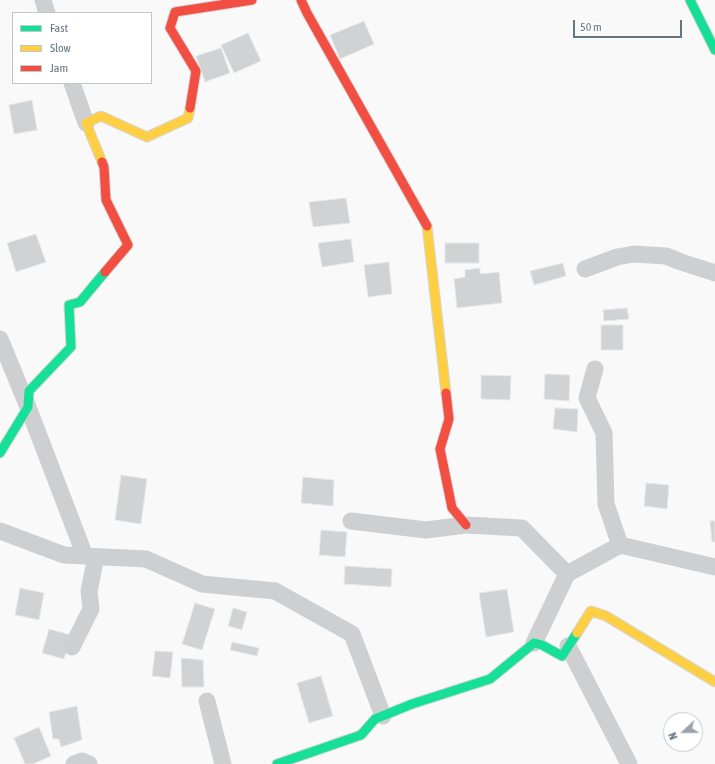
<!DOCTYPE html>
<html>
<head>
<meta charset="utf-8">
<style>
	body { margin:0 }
	#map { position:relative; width:715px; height:764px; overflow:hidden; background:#f9f9f9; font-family:"Asap Condensed",sans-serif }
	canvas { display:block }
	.legend { position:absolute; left:12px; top:12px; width:140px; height:72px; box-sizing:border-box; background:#fff; border:1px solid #c1c8cd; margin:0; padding:5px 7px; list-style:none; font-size:12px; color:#657683 }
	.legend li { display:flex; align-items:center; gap:8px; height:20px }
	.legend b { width:20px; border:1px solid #c1c8cd }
	.north { position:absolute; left:663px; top:712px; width:40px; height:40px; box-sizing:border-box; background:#fff; border:1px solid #c1c8cd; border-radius:50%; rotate:248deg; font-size:11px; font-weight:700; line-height:16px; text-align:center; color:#657683 }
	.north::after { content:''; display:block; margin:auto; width:14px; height:18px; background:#99a4ac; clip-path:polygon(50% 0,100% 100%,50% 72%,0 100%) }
	.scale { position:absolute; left:573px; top:20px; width:109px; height:18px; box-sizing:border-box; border:2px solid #657683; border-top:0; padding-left:5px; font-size:12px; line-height:14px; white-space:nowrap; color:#657683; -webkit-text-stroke:3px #fff; paint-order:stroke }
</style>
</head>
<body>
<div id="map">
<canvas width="715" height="764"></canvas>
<ul class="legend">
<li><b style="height:5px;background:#16e098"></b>Fast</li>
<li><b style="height:5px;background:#ffcf43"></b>Slow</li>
<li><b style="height:5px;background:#f24e42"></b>Jam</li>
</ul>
<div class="north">N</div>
<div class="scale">50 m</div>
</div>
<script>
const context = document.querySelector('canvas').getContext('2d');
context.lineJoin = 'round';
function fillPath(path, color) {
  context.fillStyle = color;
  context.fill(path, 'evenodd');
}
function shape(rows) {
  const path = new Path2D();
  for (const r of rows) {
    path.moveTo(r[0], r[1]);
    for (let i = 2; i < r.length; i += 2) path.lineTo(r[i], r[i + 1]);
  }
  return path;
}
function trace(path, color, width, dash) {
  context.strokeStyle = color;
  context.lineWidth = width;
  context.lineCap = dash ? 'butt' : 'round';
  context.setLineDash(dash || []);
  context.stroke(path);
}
const building = shape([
	[364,21,374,44,340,59,330,35,364,21],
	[248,33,261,61,234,73,221,45,248,33],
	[221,48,230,73,205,82,196,56,221,48],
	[32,100,37,130,14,134,9,105,32,100],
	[346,198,350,223,313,227,309,202,346,198],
	[36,234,46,262,16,272,7,243,36,234],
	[351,239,354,262,322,267,318,243,351,239],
	[445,243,479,243,479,263,445,263,445,243],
	[389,262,392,294,368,297,364,265,389,262],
	[563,263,566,276,534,285,530,271,563,263],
	[480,268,480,274,499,272,502,303,457,308,454,279,465,277,465,270,480,268],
	[627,308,629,319,604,321,603,310,627,308],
	[601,325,623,325,623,350,601,350,601,325],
	[545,374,570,375,569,401,544,399,545,374],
	[481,375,511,376,510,400,481,399,481,375],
	[555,408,578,409,577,432,553,429,555,408],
	[121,475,147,479,141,524,115,520,121,475],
	[303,477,334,480,333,506,301,503,303,477],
	[646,483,669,485,667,509,644,506,646,483],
	[710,521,715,521,715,542,712,542,710,521],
	[321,530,347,532,345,557,319,555,321,530],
	[345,566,392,569,391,587,344,584,345,566],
	[20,588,44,593,39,620,15,615,20,588],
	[507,589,514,632,486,637,479,593,507,589],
	[195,603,215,609,202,650,182,644,195,603],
	[233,608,247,612,242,630,228,626,233,608],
	[49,629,71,635,64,659,42,653,49,629],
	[232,642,259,648,257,656,230,650,232,642],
	[155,651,173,652,170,678,152,676,155,651],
	[181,658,203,660,204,687,182,687,181,658],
	[321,676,333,716,309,723,297,683,321,676],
	[77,706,82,740,61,747,59,739,53,739,49,712,77,706],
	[39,727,51,756,33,764,25,764,14,738,39,727]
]);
fillPath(building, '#d0d2d3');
trace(building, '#e8e8e8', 1);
const fast = shape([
	[690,0,715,50],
	[0,453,28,407,29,391,71,347,69,305,80,302,105,272],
	[277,764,361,735,375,719,412,704,490,679,534,643,542,645,562,656,577,633]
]);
const slow = shape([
	[102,162,86,123,101,116,147,137,188,118,190,108],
	[427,226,446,393],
	[577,633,591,611,606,616,715,682]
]);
const jam = shape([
	[301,0,307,13,427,226],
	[190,108,196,71,170,28,175,12,252,0],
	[102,162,104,167,106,200,128,245,105,272],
	[446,393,449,419,440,449,452,508,466,525]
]);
trace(fast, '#d5d6d7', 11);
trace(slow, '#d5d6d7', 11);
trace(jam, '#d5d6d7', 11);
trace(shape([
	[43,0,47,13],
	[72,83,86,123],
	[585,269,617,257,634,254,666,256,681,262,715,273],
	[0,339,28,407,85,556],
	[595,369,587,398,604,433,606,504,620,545,715,567],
	[351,521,426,530,466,525,522,528,567,574],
	[0,531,64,555,146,559,202,584,275,591,352,634,383,716],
	[534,643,567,574,620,545],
	[568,646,629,764],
	[72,647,91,609,89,591,96,557],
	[207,701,223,764],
	[74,764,82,761,89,764]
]), '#cecfd0', 17);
trace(fast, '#16e098', 9);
trace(slow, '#ffcf43', 9);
trace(jam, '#f24e42', 9);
</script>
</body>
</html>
